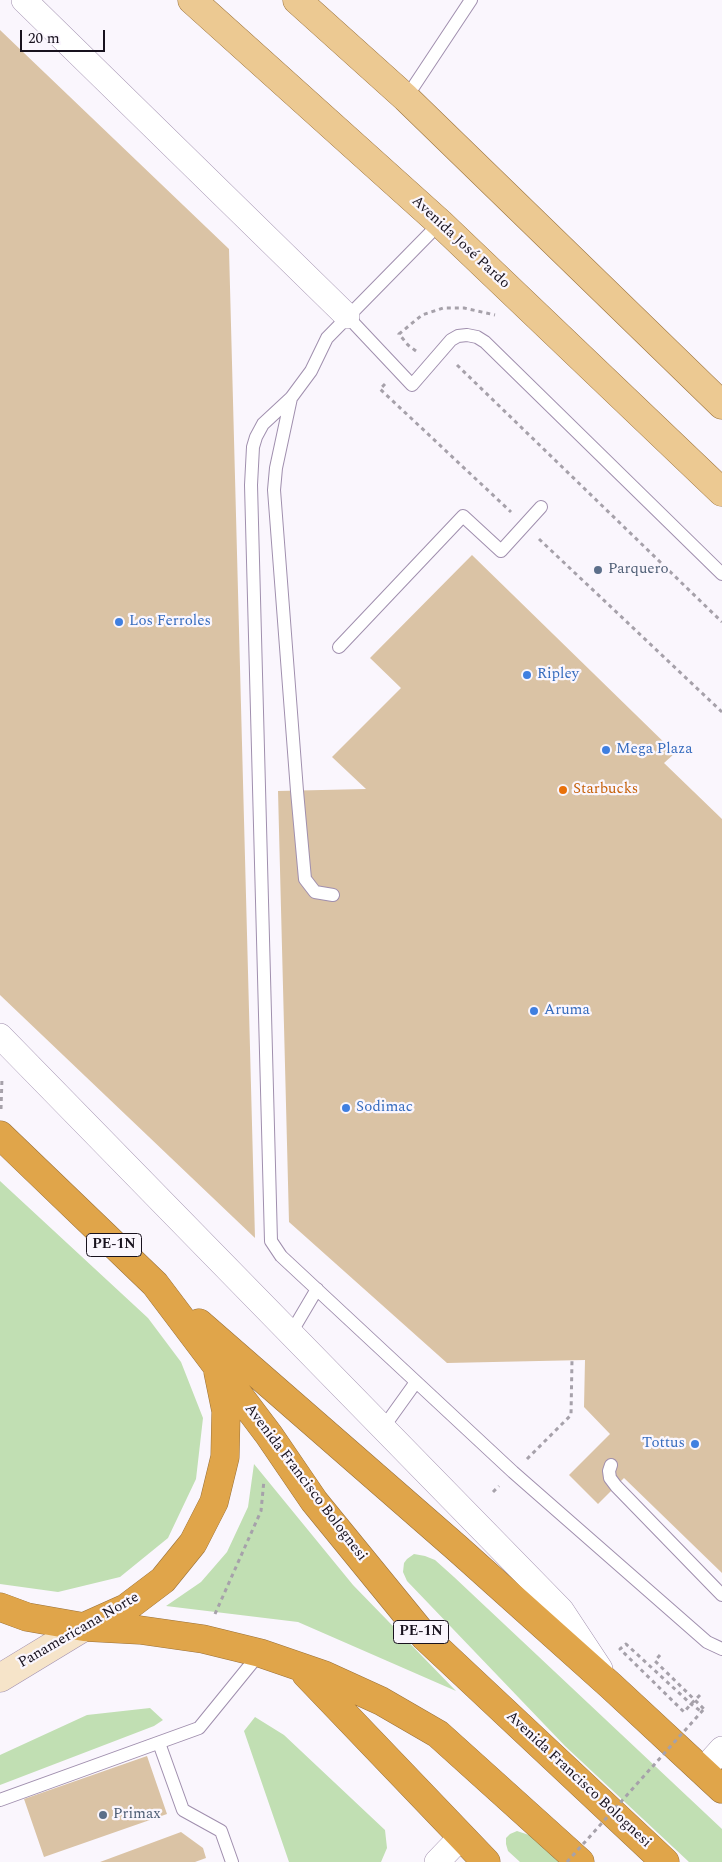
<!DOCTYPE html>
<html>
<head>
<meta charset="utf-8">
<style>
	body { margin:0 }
	#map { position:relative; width:722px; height:1862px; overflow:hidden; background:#faf6fd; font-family:Spectral,serif }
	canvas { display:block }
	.scale { position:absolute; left:20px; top:30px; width:85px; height:22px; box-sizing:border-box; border:2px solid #18121e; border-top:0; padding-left:6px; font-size:15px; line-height:18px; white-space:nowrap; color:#18121e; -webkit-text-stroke:4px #faf6fd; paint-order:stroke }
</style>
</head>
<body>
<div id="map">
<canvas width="722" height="1862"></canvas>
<div class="scale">20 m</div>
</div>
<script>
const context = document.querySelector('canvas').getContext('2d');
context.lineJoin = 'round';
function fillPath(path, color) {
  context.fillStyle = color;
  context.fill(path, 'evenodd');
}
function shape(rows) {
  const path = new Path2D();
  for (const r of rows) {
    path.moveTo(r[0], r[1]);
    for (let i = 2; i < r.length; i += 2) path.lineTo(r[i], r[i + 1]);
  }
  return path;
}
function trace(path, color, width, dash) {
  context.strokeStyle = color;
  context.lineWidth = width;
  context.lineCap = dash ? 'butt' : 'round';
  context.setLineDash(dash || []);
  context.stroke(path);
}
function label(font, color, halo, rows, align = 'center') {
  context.font = font + ' Spectral,serif';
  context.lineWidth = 4.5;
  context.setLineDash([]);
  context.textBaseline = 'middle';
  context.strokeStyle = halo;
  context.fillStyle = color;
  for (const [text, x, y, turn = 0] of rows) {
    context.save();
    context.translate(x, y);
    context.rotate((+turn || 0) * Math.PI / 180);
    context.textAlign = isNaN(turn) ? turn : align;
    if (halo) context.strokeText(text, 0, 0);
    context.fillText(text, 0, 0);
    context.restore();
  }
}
fillPath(shape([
	[0,1181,148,1318,181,1362,203,1418,196,1479,168,1538,120,1577,58,1592,0,1584],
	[254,1464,353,1585,456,1691,298,1622,166,1606,201,1582,227,1552,248,1507],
	[414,1554,425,1556,435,1560,454,1577,722,1829,722,1862,689,1862,565,1746,407,1581,403,1572,404,1563,407,1559],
	[150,1708,163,1720,154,1726,0,1785,0,1755,87,1715],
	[255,1717,284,1735,385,1830,387,1848,381,1862,289,1862,244,1731],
	[517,1831,532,1836,564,1862,520,1862,508,1851,506,1844,506,1838,510,1834]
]), '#c1dfb3');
fillPath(shape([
	[0,30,229,249,255,1238,0,995],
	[472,555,675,753,664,763,722,819,722,1573,624,1478,598,1504,569,1475,610,1434,584,1407,585,1360,447,1363,289,1222,278,791,366,789,332,757,401,688,370,658],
	[147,1756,167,1814,44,1857,24,1799],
	[181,1832,203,1848,206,1858,195,1862,100,1862]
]), '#dac3a5');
const lane = shape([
	[406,98,471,0],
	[440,223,327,338,311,371,291,398,263,424,256,437,253,447,251,485,271,1241,281,1256,513,1472,707,1642,722,1649],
	[347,316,412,385,451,340,458,336,467,335,477,337,485,342,722,574],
	[291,398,276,468,274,490,297,791,305,879,315,892,333,895],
	[339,647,463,516,501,551,541,507],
	[291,1333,317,1289],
	[383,1428,416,1382],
	[611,1465,609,1471,610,1478,616,1486,722,1595],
	[159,1743,183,1810,221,1831,232,1862],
	[0,1800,199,1728,260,1653]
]);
const street = shape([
	[24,0,347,316],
	[0,1036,561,1610,600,1669],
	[703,1770,722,1749],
	[437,1862,462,1836]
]);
const secondary = shape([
	[0,1678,84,1627]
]);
const primary = shape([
	[192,0,440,223,722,492],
	[297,0,406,98,722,405]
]);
const highway = shape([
	[0,1135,155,1284,269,1435,314,1501,425,1637,665,1862],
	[199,1323,457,1548,611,1686,722,1789],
	[0,1607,27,1617,84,1627,140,1630,203,1639,260,1653,324,1675,381,1701,438,1734,580,1862],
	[88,1625,126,1608,163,1580,193,1543,214,1502,225,1457,226,1411,218,1372],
	[306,1674,486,1862]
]);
trace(lane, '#a08fae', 14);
trace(street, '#a08fae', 26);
trace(secondary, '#a08fae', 29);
trace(primary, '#9a723b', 29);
trace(highway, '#9a723b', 29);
trace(shape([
	[416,351,408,345,399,334,422,315,443,308,464,308,495,315],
	[457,365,722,622],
	[385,384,380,389,511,512],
	[539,539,722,712],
	[1,1109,2,1078],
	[527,1459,571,1415,572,1360],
	[493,1492,499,1486],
	[215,1614,261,1511,264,1480],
	[660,1655,655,1661,704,1709],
	[700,1695,691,1704,684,1712,620,1649,626,1644,691,1704,702,1712]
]), '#a6a1aa', 3, [4, 4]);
trace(lane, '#fff', 12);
trace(street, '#fff', 25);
trace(secondary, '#f6e4c9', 28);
trace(primary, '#ecc992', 28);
trace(highway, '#e0a54a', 28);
trace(shape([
	[567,1862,704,1709]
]), '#a6a1aa', 3, [4, 4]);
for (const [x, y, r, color] of [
	[598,570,5,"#5c6f8a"],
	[119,622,5,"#3f7fe0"],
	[527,675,5,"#3f7fe0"],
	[606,750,5,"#3f7fe0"],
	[563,790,5,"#e8710a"],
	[534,1011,5,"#3f7fe0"],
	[346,1108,5,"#3f7fe0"],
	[695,1444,5,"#3f7fe0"],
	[103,1815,5,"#5c6f8a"]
]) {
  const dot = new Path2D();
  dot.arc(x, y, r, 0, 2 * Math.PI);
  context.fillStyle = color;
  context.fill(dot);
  trace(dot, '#faf6fd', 2);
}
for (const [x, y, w] of [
	[114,1245,55],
	[421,1632,55]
]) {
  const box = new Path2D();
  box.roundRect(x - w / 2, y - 11.5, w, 23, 4);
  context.fillStyle = '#faf6fd';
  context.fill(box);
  trace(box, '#18121e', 1);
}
label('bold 14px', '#18121e', null, [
	["PE-1N",114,1245],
	["PE-1N",421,1632]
]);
label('15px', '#18121e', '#faf6fd', [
	["Avenida José Pardo",460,243,43],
	["Avenida Francisco Bolognesi",305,1483,53],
	["Panamericana Norte",79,1631,-30],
	["Avenida Francisco Bolognesi",578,1780,43]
]);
label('15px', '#4e5e75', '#faf6fd', [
	["Parquero",608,570],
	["Primax",113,1815]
], 'left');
label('15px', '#366cbe', '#faf6fd', [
	["Los Ferroles",129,622],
	["Ripley",537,675],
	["Mega Plaza",616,750],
	["Aruma",544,1011],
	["Sodimac",356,1108],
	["Tottus",685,1444,"right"]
], 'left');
label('15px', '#c56008', '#faf6fd', [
	["Starbucks",573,790]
], 'left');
</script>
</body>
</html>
